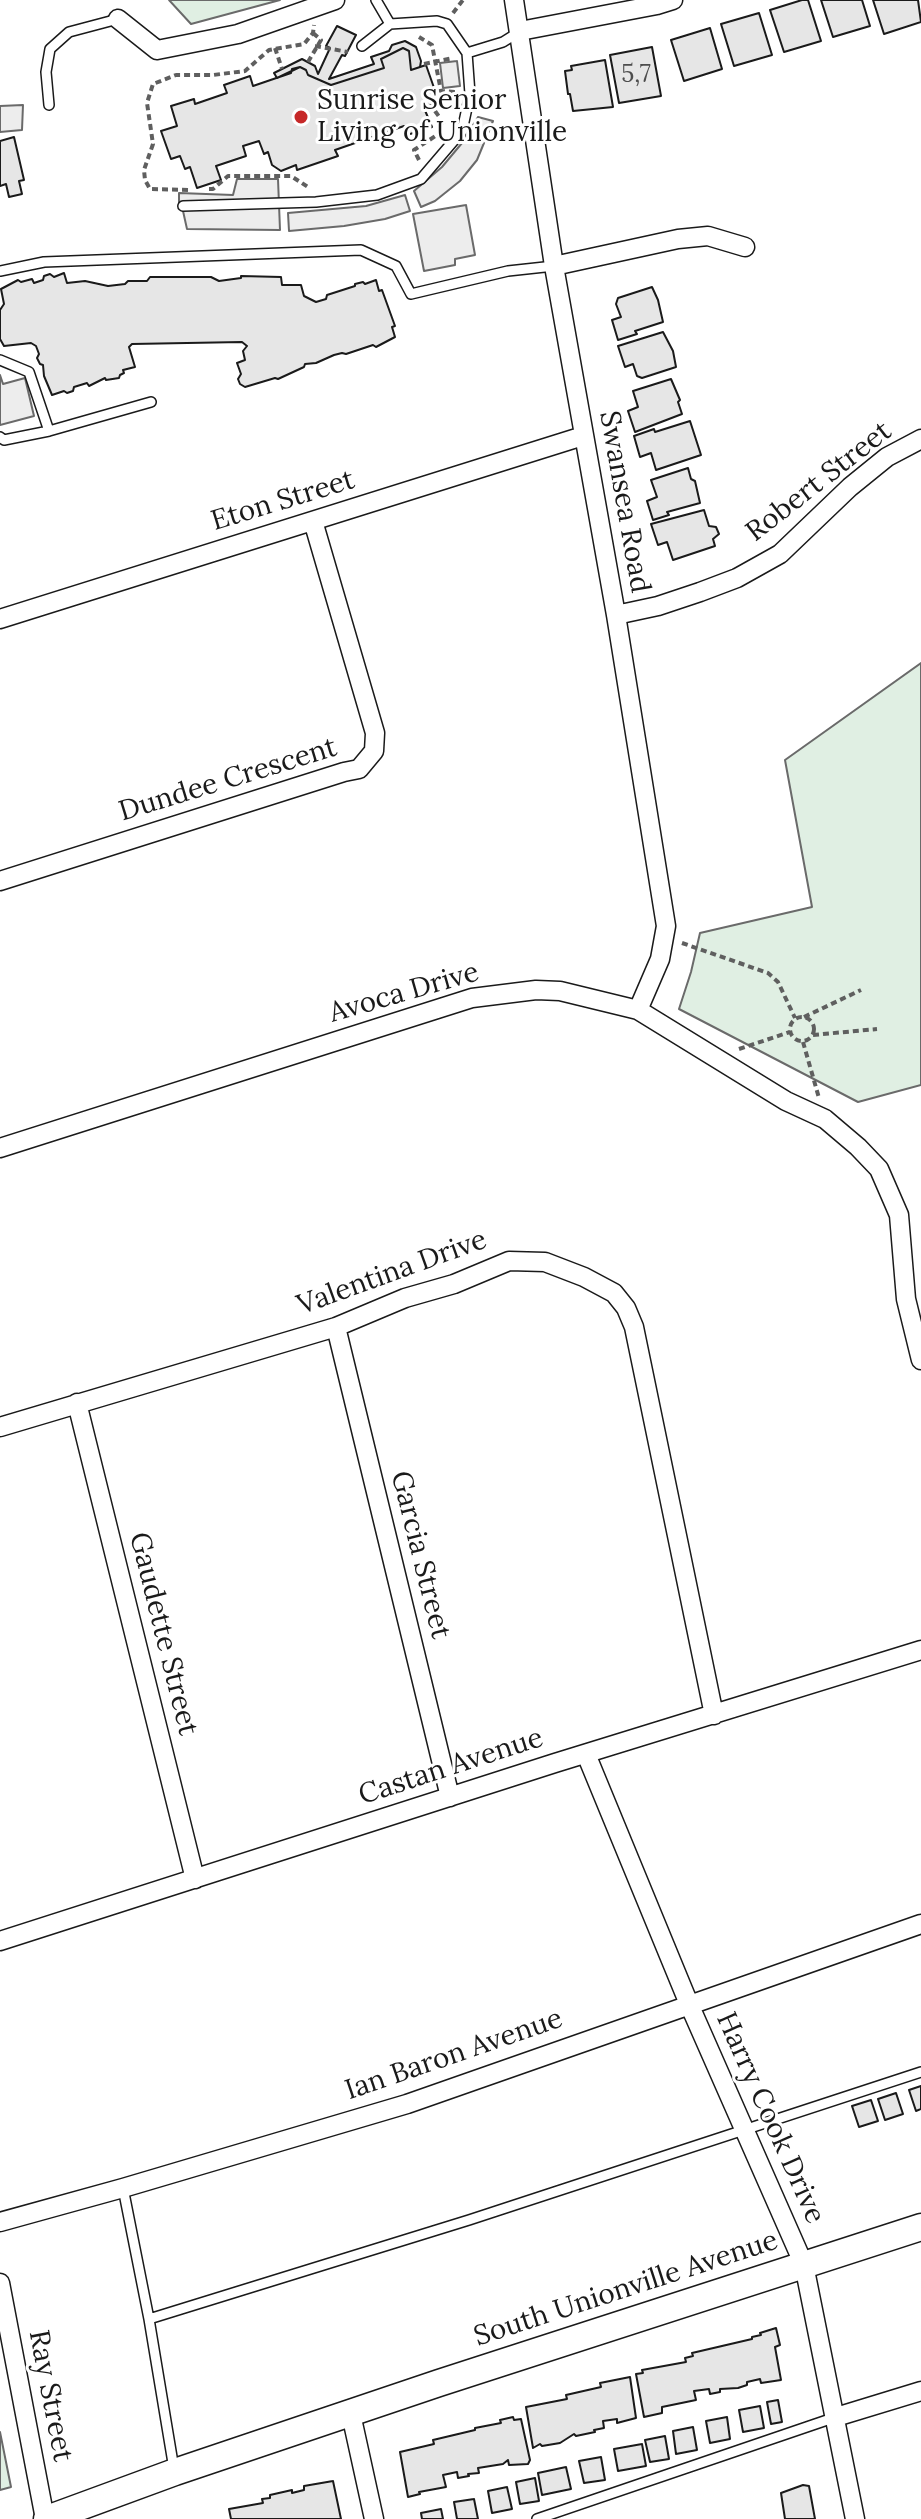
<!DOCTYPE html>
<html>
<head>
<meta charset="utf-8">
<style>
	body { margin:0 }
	canvas { display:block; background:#fff }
</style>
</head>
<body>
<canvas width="921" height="2519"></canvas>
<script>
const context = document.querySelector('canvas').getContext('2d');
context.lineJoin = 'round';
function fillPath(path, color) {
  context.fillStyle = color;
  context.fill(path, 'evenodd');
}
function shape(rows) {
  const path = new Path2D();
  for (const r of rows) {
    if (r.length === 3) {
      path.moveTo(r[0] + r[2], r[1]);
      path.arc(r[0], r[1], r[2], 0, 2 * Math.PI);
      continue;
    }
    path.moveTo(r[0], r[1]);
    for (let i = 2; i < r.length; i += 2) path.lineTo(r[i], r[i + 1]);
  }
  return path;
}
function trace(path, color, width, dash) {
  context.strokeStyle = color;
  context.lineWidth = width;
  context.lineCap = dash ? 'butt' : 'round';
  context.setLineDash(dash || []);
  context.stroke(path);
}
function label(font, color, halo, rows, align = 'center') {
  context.font = font + ' Lora,serif';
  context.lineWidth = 6;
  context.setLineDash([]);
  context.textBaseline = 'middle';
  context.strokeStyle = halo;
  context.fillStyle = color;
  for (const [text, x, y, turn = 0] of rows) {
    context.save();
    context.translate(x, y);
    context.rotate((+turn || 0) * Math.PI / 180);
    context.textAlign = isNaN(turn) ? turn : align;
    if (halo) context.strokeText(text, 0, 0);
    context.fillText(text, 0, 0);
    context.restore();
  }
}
const green = shape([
	[169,0,280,0,191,24,169,0],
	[921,663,921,1085,858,1102,679,1009,691,972,700,933,812,907,785,760,921,663],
	[0,2432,11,2487,0,2490,0,2432]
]);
fillPath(green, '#e0efe3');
trace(green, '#6a6a6a', 2);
const parking = shape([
	[457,61,460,86,443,88,440,63,457,61],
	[23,105,22,130,0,132,0,106,23,105],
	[478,117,493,121,477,160,460,181,435,201,421,207,414,191,442,167,462,143,478,117],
	[237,179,278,179,280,230,187,229,183,211,179,208,179,193,233,195,237,179],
	[405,195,410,211,385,219,344,226,289,231,288,213,366,206,405,195],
	[466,205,475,255,455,259,455,265,424,271,413,214,466,205],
	[0,375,3,384,25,378,34,416,0,425,0,375]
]);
fillPath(parking, '#ededed');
trace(parking, '#6a6a6a', 2);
const building = shape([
	[802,0,808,0,821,41,784,52,770,10,802,0],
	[821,0,862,0,870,26,833,37,821,0],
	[873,0,918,0,921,22,884,34,873,0],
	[759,13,772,55,734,66,721,24,759,13],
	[337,26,356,35,345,56,342,55,329,79,374,64,371,57,389,51,392,45,405,41,416,47,421,61,420,67,411,70,409,51,403,48,381,59,384,68,331,85,308,75,306,70,300,67,277,78,274,73,302,59,315,66,318,74,330,48,326,46,337,26],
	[710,28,722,69,684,81,671,40,710,28],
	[652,47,661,96,619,103,610,55,652,47],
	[403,48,409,51,411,70,426,65,439,102,424,108,432,127,407,135,404,126,335,150,338,156,297,170,296,165,281,171,272,165,268,152,264,154,259,141,243,146,246,156,216,166,221,180,197,188,190,167,185,169,180,156,171,159,161,131,177,126,171,106,194,99,195,104,227,93,224,85,250,76,253,86,291,73,292,69,300,67,306,70,308,75,331,85,384,68,381,59,403,48],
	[605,60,613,107,573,111,570,94,568,94,565,71,572,70,571,66,605,60],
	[14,137,24,180,19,181,22,194,9,197,6,184,0,186,0,141,14,137],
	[64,273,67,283,85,281,108,286,125,284,128,281,147,281,150,277,211,277,219,281,241,278,241,276,281,277,282,285,301,285,304,296,316,302,326,299,327,295,355,286,355,284,363,282,365,284,376,280,379,291,382,290,395,326,392,327,395,337,376,347,373,345,346,354,342,353,334,355,316,363,305,364,304,367,278,379,275,378,245,387,240,384,238,379,241,374,237,363,245,360,243,351,247,346,242,342,132,344,129,347,135,367,123,370,124,373,120,375,119,378,106,380,105,378,89,386,87,383,74,387,73,391,67,393,64,391,52,395,44,376,43,365,40,364,37,358,39,354,36,346,31,343,4,346,0,339,0,310,4,304,1,289,18,280,21,282,32,279,34,283,43,280,44,276,50,274,54,277,64,273],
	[652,287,658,300,663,322,635,331,637,334,618,340,612,320,621,317,616,304,618,298,652,287],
	[663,332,673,351,676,367,642,378,637,376,633,364,625,367,618,346,663,332],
	[671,379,680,400,678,402,682,414,635,432,628,411,638,407,633,391,671,379],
	[690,421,701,455,656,470,651,453,640,457,634,436,654,429,655,432,690,421],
	[688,468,691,479,695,481,700,503,667,512,669,515,653,520,647,501,657,497,651,480,688,468],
	[704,510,709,526,716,527,719,534,713,539,715,546,673,560,667,542,658,545,651,524,704,510],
	[921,2086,921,2109,916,2111,909,2090,921,2086],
	[896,2093,903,2114,885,2120,878,2099,896,2093],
	[871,2100,878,2121,859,2127,852,2106,871,2100],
	[776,2328,780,2345,775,2347,781,2380,761,2383,760,2379,747,2382,747,2385,738,2388,720,2389,720,2392,710,2394,709,2389,694,2391,696,2400,662,2407,662,2413,644,2417,636,2374,643,2373,642,2370,686,2362,685,2358,693,2356,692,2353,752,2339,752,2337,761,2335,760,2333,776,2328],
	[630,2377,636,2418,617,2423,617,2419,603,2421,604,2428,594,2430,595,2432,576,2436,574,2434,560,2443,542,2446,540,2444,533,2448,526,2407,567,2399,566,2395,601,2387,600,2383,630,2377],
	[778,2400,782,2422,771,2424,767,2402,778,2400],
	[760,2406,764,2428,743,2432,739,2410,760,2406],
	[513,2417,514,2420,521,2419,530,2460,528,2464,509,2465,508,2460,503,2464,478,2468,479,2473,468,2474,469,2476,458,2478,457,2472,443,2475,446,2487,419,2492,420,2494,408,2497,400,2452,434,2444,433,2440,475,2430,475,2428,501,2423,500,2420,513,2417],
	[727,2417,730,2439,710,2443,706,2421,727,2417],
	[693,2427,697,2450,676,2454,673,2431,693,2427],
	[665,2436,669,2459,650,2462,645,2440,665,2436],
	[642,2444,646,2466,618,2471,614,2449,642,2444],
	[601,2457,605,2480,584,2483,579,2461,601,2457],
	[566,2467,571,2489,542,2495,538,2473,566,2467],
	[535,2478,539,2501,520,2504,516,2482,535,2478],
	[333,2481,341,2519,231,2519,229,2509,263,2503,262,2499,270,2498,270,2495,292,2490,292,2493,304,2490,304,2486,333,2481],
	[803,2485,809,2486,815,2519,785,2519,781,2493,803,2485],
	[507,2487,512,2509,492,2513,488,2491,507,2487],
	[474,2499,478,2519,457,2519,454,2502,474,2499],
	[441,2509,443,2519,422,2519,421,2513,441,2509]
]);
fillPath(building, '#e6e6e6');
trace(building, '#1a1a1a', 2);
const lane = shape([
	[376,0,390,24],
	[467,53,503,42,519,32],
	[49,105,46,72,50,49,69,32,118,19],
	[183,206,316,202,377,195,421,179,462,131,470,94,467,53,447,24,437,21,390,24,362,46],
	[0,271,44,262,361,250,396,266,411,294,508,271,554,266],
	[0,360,29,372,49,431,4,440,0,437],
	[49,431,151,402],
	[123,2188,149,2319,174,2469],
	[149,2319,469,2220,921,2072],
	[537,2519,836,2417]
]);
const street = shape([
	[514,0,554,266,616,615,666,926,660,959,638,1010],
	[118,19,157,50,238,34,335,0],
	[520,31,657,5,673,0],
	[554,266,678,239,708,236,745,247],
	[616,615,658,606,700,592,737,578,780,554,850,487,887,457,921,439],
	[0,619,583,436],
	[0,881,344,772,359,769,374,751,375,733,313,521],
	[0,1148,472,998,536,990,560,991,638,1010,786,1101,825,1119,858,1147,879,1169,899,1215,906,1299,921,1360],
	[336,1327,450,1797],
	[77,1403,195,1879],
	[0,1427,336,1327,405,1298,454,1284,509,1261,545,1262,584,1277,614,1293,626,1308,634,1327,714,1715],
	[586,1754,689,2004,804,2265,855,2519],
	[0,1941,555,1763,921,1650],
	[0,2222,123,2188,407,2104,921,1924],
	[0,2283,45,2519],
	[351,2414,374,2519],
	[836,2417,921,2391]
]);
const secondary = shape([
	[47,2519,175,2472,439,2383,921,2227]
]);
trace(lane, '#1a1a1a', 12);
trace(street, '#1a1a1a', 21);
trace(secondary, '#1a1a1a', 29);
trace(shape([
	[453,13,463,0],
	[419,37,432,45,441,91,456,92],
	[315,46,348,52],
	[275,48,282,69],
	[308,62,321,40,313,33],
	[424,64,453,58],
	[435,111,446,126],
	[419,160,414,150,437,135],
	[209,189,213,189,228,176,291,176,308,187],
	[188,190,150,189,145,180,144,170,153,144,147,103,153,84,176,75,213,75,245,71,269,50,304,44,313,33,314,25],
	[682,943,768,973,778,982,795,1018],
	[802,1029,12],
	[804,1017,861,990],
	[813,1035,877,1029],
	[803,1042,819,1098],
	[739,1049,790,1032]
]), '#5f5f5f', 4, [6, 4]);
trace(lane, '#fff', 9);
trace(street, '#fff', 18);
trace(secondary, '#fff', 26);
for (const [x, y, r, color] of [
	[301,117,8,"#c62828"]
]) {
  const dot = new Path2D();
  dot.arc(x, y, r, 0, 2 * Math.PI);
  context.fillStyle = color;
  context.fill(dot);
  trace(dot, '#fff', 3);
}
label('24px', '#4d4d4d', null, [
	["5,7",636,75]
]);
label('28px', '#1a1a1a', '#fff', [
	["Sunrise Senior",317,101],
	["Living of Unionville",317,133]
], 'left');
label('28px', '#1a1a1a', '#fff', [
	["Robert Street",819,482,-38],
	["Eton Street",283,501,-17],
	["Swansea Road",624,502,80],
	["Dundee Crescent",228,780,-17],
	["Avoca Drive",404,993,-16],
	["Valentina Drive",392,1273,-20],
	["Garcia Street",420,1555,76],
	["Gaudette Street",163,1634,76],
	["Castan Avenue",451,1767,-18],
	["Ian Baron Avenue",454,2055,-19],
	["Harry Cook Drive",770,2118,66],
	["South Unionville Avenue",626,2289,-18],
	["Ray Street",50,2396,79]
]);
</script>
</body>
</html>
